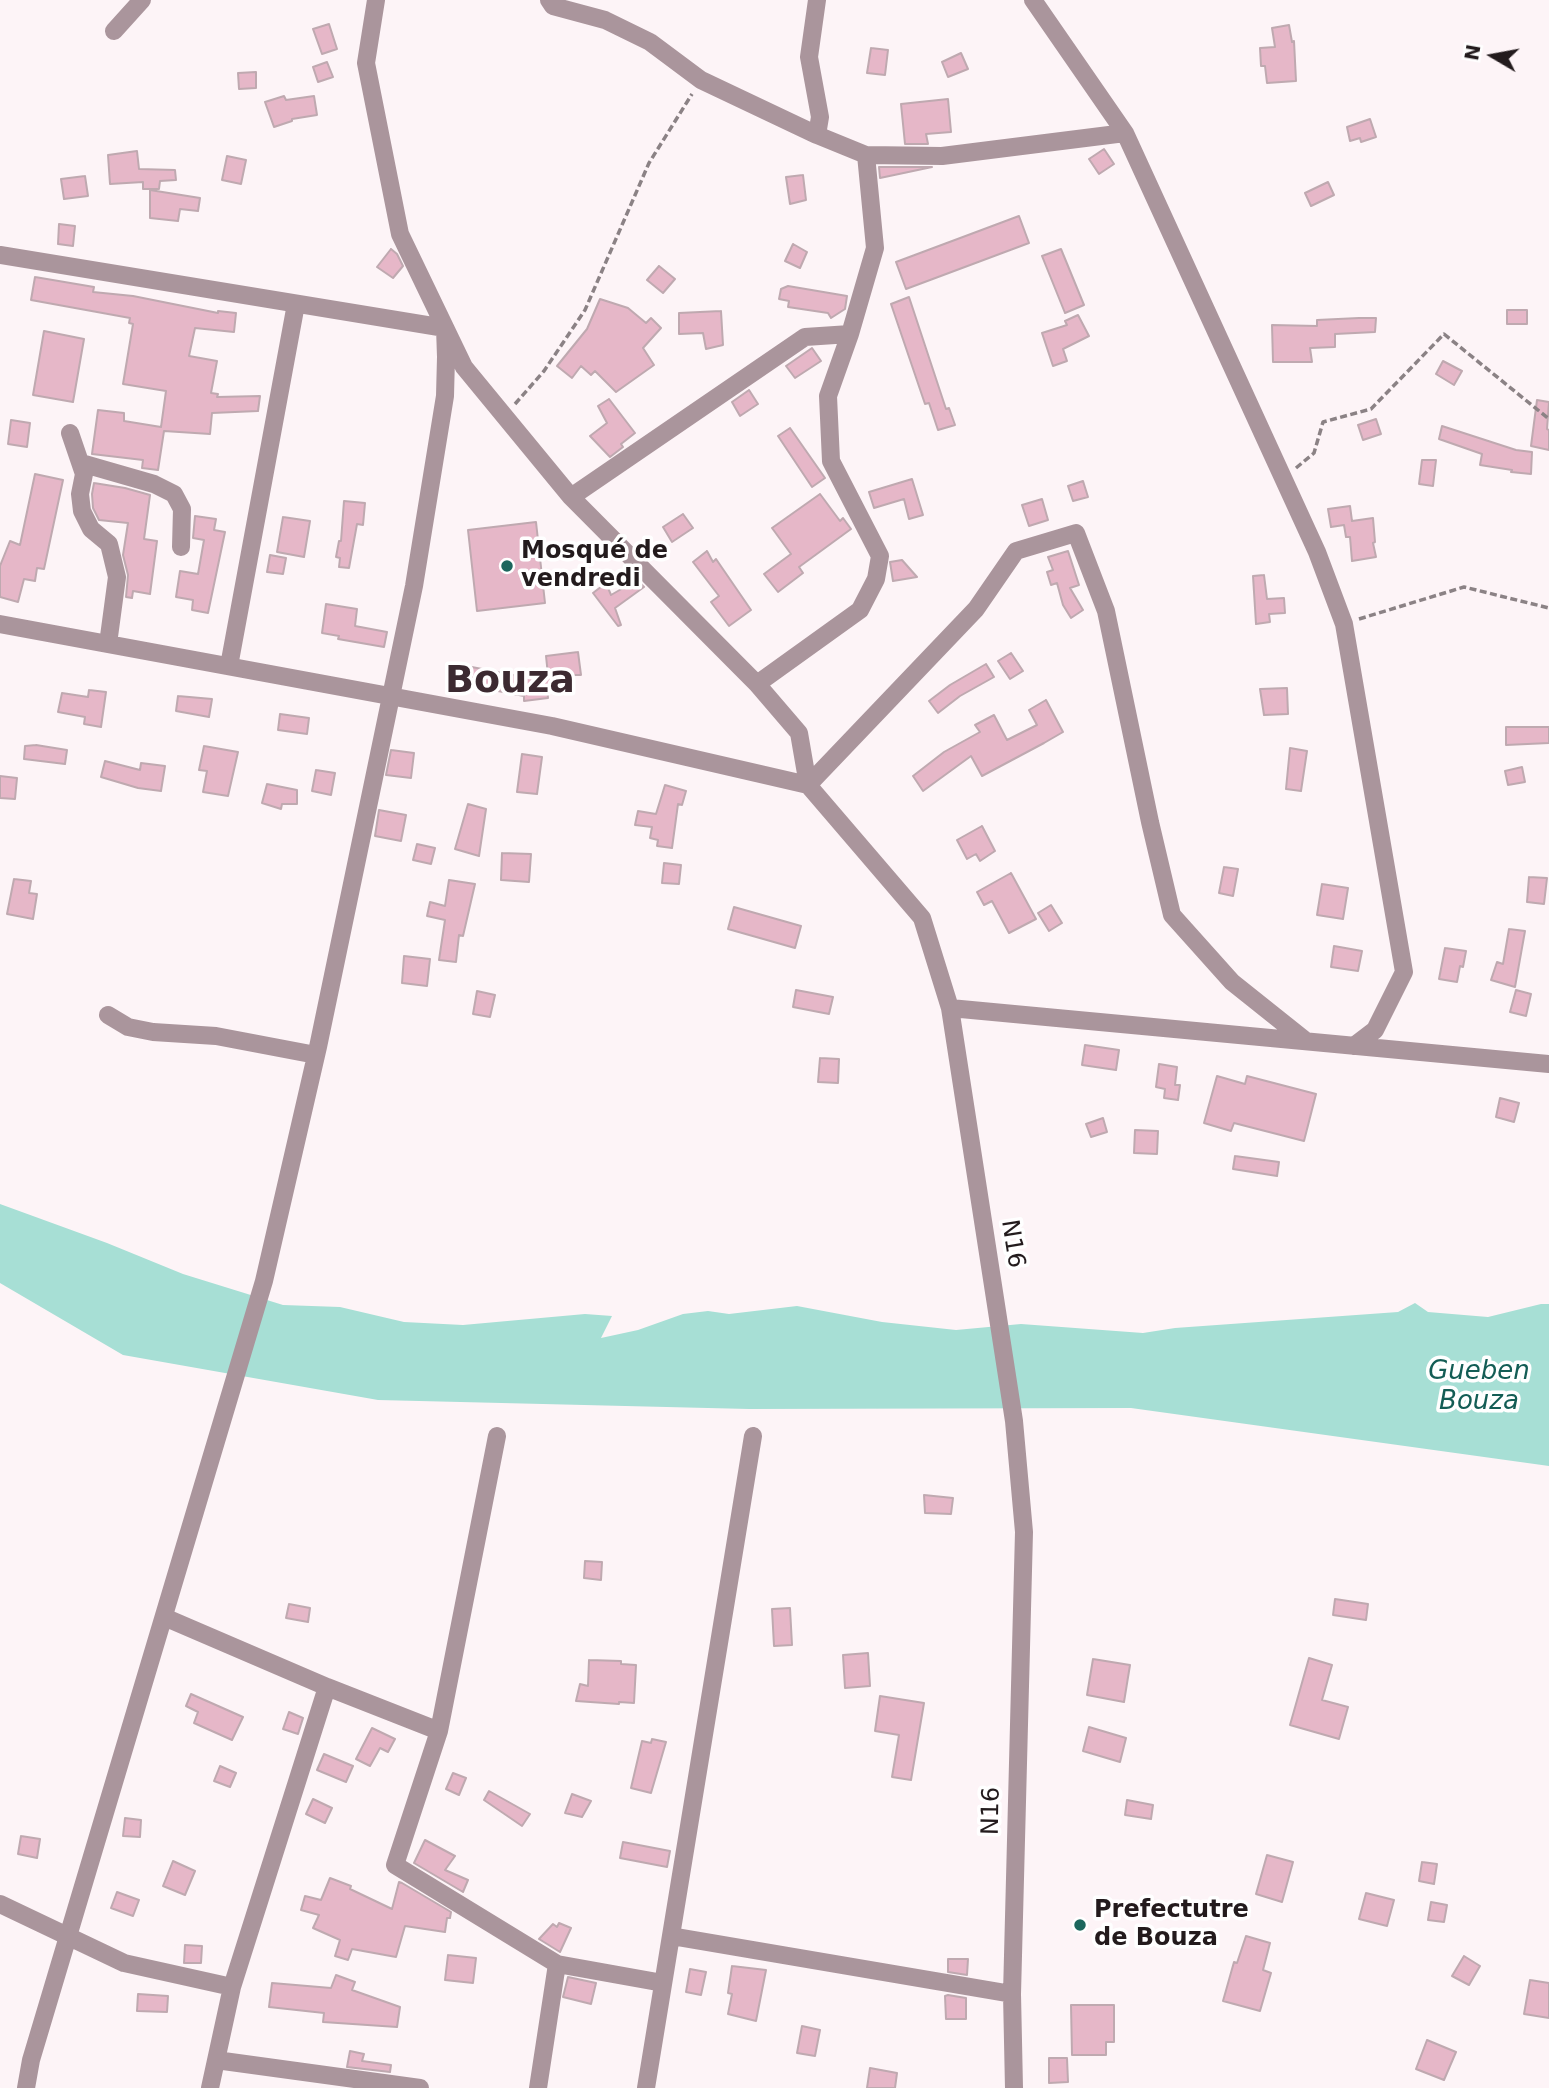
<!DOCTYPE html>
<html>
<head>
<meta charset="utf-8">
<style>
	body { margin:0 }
	#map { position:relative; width:1549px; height:2088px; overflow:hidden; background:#fdf4f7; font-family:"DejaVu Sans",sans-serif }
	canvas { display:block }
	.north { position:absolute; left:1458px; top:21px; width:70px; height:70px; -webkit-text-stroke:5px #fff; paint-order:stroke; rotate:280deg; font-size:19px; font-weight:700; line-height:28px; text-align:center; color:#231b1d }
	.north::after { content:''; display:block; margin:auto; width:24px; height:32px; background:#231b1d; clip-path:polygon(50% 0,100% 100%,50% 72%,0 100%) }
</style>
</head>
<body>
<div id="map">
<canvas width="1549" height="2088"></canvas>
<div class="north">N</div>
</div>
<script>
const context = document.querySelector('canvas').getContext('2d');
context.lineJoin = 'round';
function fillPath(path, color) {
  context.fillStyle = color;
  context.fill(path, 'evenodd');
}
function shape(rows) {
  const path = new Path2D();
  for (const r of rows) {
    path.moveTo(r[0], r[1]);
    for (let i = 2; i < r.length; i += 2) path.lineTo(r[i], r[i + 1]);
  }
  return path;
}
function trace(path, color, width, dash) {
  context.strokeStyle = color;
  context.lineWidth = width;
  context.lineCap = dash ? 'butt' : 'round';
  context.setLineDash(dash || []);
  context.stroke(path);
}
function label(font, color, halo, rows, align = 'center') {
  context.font = font + ' "DejaVu Sans",sans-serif';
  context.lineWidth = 7;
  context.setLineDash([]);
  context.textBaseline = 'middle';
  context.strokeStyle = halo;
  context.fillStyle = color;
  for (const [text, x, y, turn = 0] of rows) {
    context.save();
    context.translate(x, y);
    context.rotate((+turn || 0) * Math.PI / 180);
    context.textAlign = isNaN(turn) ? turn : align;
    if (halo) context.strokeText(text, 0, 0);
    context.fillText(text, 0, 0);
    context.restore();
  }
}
fillPath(shape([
	[0,1204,107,1243,183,1274,283,1305,340,1307,404,1322,463,1325,585,1314,612,1316,601,1338,638,1330,683,1314,708,1311,729,1314,797,1306,882,1322,956,1330,1021,1324,1143,1333,1175,1328,1398,1312,1415,1303,1428,1312,1488,1317,1541,1304,1549,1304,1549,1466,1131,1408,749,1409,378,1400,123,1355,0,1283]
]), '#a7dfd5');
const building = shape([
	[329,24,337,49,322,54,313,29,329,24],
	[1289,25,1292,42,1294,41,1296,81,1267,83,1265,66,1261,66,1260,48,1275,47,1272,28,1289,25],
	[871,48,888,50,885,75,867,73,871,48],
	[961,53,968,69,948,77,942,62,961,53],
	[327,62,333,77,318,82,313,67,327,62],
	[256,72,256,88,239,89,238,73,256,72],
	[284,96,286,100,314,96,317,115,292,119,292,121,274,127,265,102,284,96],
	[948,99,951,132,926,134,928,144,905,144,901,104,948,99],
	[1370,119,1376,137,1361,142,1360,138,1350,141,1347,127,1370,119],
	[1104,149,1114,164,1099,174,1089,159,1104,149],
	[137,151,139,169,175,170,176,180,160,181,159,189,143,189,143,182,110,184,108,155,137,151],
	[227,156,246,160,241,184,222,180,227,156],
	[879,167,932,167,880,178,879,167],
	[803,175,806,200,790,204,786,177,803,175],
	[85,176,88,196,64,199,61,179,85,176],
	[1328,182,1334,195,1311,206,1305,193,1328,182],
	[150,190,200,198,198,211,180,209,178,221,150,218,150,190],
	[1019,216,1029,243,906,289,896,262,1019,216],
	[59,224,75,226,73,246,58,244,59,224],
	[793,244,807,252,800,268,785,261,793,244],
	[391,249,397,254,403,266,393,278,377,267,391,249],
	[1061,249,1084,305,1065,313,1042,256,1061,249],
	[659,266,675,279,663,293,647,280,659,266],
	[35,277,94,287,93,292,133,296,218,313,218,311,236,313,234,332,195,328,189,356,217,361,211,393,218,394,217,397,260,396,258,411,212,413,210,434,164,431,158,470,142,468,143,460,92,454,98,410,124,413,124,421,161,427,166,391,123,384,133,324,129,323,130,318,31,300,35,277],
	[788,286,847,296,845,309,831,318,828,313,788,307,789,301,779,299,781,289,788,286],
	[909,297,946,409,949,408,955,425,938,430,929,403,925,404,891,304,909,297],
	[600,299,628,308,646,323,651,318,661,328,643,348,654,365,616,392,595,371,591,375,581,366,572,378,557,366,587,329,600,299],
	[1507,310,1527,310,1527,324,1507,324,1507,310],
	[721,311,723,345,706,349,703,333,679,334,679,313,721,311],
	[1078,315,1089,336,1063,349,1067,361,1053,366,1042,333,1067,325,1065,321,1078,315],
	[1359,318,1376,318,1375,332,1335,334,1335,347,1310,348,1312,362,1273,362,1272,325,1317,326,1317,320,1359,318],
	[44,331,84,339,73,402,33,395,44,331],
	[812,348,821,361,795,378,786,366,812,348],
	[1443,361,1462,371,1454,385,1436,374,1443,361],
	[749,390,758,404,740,416,732,402,749,390],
	[609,399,635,433,621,444,623,447,610,457,590,436,607,423,598,406,609,399],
	[1537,400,1549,402,1547,429,1549,430,1549,450,1531,446,1537,400],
	[1376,419,1381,434,1363,440,1358,425,1376,419],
	[11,420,30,423,27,447,8,444,11,420],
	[1442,426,1516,450,1532,452,1531,474,1511,472,1512,470,1480,465,1482,454,1439,439,1442,426],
	[790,428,825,478,812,487,778,436,790,428],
	[1422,460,1436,460,1433,486,1419,484,1422,460],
	[35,474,63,480,44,569,37,568,35,581,24,579,18,602,0,597,0,566,10,541,20,545,35,474],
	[912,479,923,515,909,519,904,499,874,508,869,492,912,479],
	[1083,481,1088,497,1073,501,1068,486,1083,481],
	[94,483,125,488,150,495,144,539,157,541,150,594,133,591,132,598,126,597,128,575,123,555,128,523,99,520,93,508,92,494,94,483],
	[820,494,840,521,843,518,851,529,799,567,803,573,778,592,764,574,791,554,772,528,820,494],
	[1042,499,1048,520,1029,526,1022,505,1042,499],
	[344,501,365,503,363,525,357,524,349,568,339,567,340,558,336,557,339,541,341,541,344,501],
	[1350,506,1352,521,1373,518,1375,542,1373,543,1376,557,1352,561,1350,537,1346,537,1344,525,1331,527,1328,509,1350,506],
	[683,514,693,528,672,542,663,527,683,514],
	[195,516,216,519,214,530,225,532,208,613,192,610,193,600,176,597,180,571,198,574,204,540,193,538,195,516],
	[283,517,310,521,304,557,277,552,283,517],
	[536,522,545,603,477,611,468,530,536,522],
	[707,551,713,562,716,559,751,610,729,626,711,602,719,596,693,562,707,551],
	[1068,551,1079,585,1070,588,1083,610,1071,618,1063,605,1057,583,1051,585,1047,572,1053,570,1048,557,1068,551],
	[270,555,286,558,283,574,267,572,270,555],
	[902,560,917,577,893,581,890,562,902,560],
	[1264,575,1267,599,1284,598,1285,613,1269,614,1270,622,1256,624,1253,576,1264,575],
	[637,580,644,587,615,608,621,625,618,626,593,593,606,583,611,595,637,580],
	[326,604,357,609,355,626,387,632,384,647,338,639,339,636,322,633,326,604],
	[578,652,581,675,574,675,570,693,547,688,548,698,524,701,524,696,451,682,456,664,524,677,548,675,546,656,578,652],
	[1011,653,1023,671,1010,679,998,661,1011,653],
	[986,664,994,677,960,696,938,713,929,701,950,685,986,664],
	[1287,688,1288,714,1264,715,1260,689,1287,688],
	[89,690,106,692,101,727,84,724,85,717,58,712,62,693,88,697,89,690],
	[178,696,212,699,209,717,176,711,178,696],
	[1046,700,1063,732,1044,743,982,776,971,756,923,791,913,776,944,752,980,732,975,725,994,715,1007,740,1037,725,1029,710,1046,700],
	[280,714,309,718,307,734,278,730,280,714],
	[1506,727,1549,727,1549,743,1506,745,1506,727],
	[36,745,67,750,65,764,24,759,25,746,36,745],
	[204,746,238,752,228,796,203,792,207,771,199,770,204,746],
	[1290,748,1307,751,1301,791,1286,789,1290,748],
	[391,750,414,753,411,778,386,775,391,750],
	[522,754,542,757,537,794,517,792,522,754],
	[105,761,140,770,141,763,165,766,161,791,138,788,101,777,105,761],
	[1522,767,1525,782,1508,785,1505,771,1522,767],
	[316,770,335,773,331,795,312,791,316,770],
	[0,776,17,778,15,799,0,798,0,776],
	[267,784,297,790,297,804,282,804,281,809,262,803,267,784],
	[665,785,686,791,682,805,678,804,672,848,657,846,658,840,650,838,652,827,635,825,638,811,656,814,665,785],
	[468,804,486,809,479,856,455,849,468,804],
	[379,810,406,815,401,841,375,836,379,810],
	[982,826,995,851,980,861,976,854,967,859,957,840,982,826],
	[417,844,435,848,431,864,413,860,417,844],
	[502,853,531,854,529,882,501,880,502,853],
	[664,863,681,865,679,884,662,883,664,863],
	[1224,867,1238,869,1233,896,1219,893,1224,867],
	[1011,873,1036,919,1009,933,992,901,984,905,977,892,1011,873],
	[1529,877,1547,878,1544,904,1527,902,1529,877],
	[14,879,31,881,29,893,37,894,33,919,7,914,14,879],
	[449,880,475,884,463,936,459,935,456,962,439,960,445,920,427,916,430,902,445,906,449,880],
	[1322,884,1348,888,1343,919,1317,915,1322,884],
	[1051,905,1062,923,1049,931,1038,913,1051,905],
	[734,907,801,926,795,948,728,929,734,907],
	[1509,929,1525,931,1515,987,1491,980,1497,962,1503,964,1509,929],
	[1334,946,1362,951,1358,971,1331,967,1334,946],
	[1445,948,1466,951,1463,967,1460,966,1457,982,1439,979,1445,948],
	[404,956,430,959,427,986,402,983,404,956],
	[796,990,833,997,829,1014,793,1007,796,990],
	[1516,990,1531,994,1526,1016,1510,1012,1516,990],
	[477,991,495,995,490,1017,473,1014,477,991],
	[1085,1045,1119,1050,1116,1070,1082,1065,1085,1045],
	[820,1058,839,1059,838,1083,818,1082,820,1058],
	[1159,1064,1177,1067,1175,1085,1180,1085,1178,1100,1164,1098,1165,1089,1156,1087,1159,1064],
	[1217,1076,1245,1084,1247,1076,1316,1094,1304,1141,1234,1123,1231,1131,1204,1123,1217,1076],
	[1500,1098,1519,1103,1514,1122,1496,1117,1500,1098],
	[1103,1118,1107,1132,1091,1137,1086,1124,1103,1118],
	[1135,1130,1158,1131,1157,1154,1134,1153,1135,1130],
	[1235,1156,1279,1162,1277,1176,1233,1169,1235,1156],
	[924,1495,953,1498,951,1514,925,1513,924,1495],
	[585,1561,602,1562,601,1580,584,1578,585,1561],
	[1335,1599,1368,1604,1366,1620,1333,1615,1335,1599],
	[289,1604,310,1608,308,1622,286,1618,289,1604],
	[790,1608,792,1645,774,1646,772,1609,790,1608],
	[868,1653,870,1686,845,1688,843,1655,868,1653],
	[1309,1658,1332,1665,1322,1700,1348,1707,1339,1739,1290,1725,1309,1658],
	[1093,1659,1130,1665,1124,1702,1087,1695,1093,1659],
	[589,1660,621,1661,621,1664,636,1665,634,1703,619,1702,619,1704,576,1701,580,1684,588,1686,589,1660],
	[191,1694,243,1717,232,1740,194,1723,198,1712,186,1706,191,1694],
	[880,1696,924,1703,911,1780,892,1777,899,1735,875,1731,880,1696],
	[289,1712,303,1718,298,1734,283,1729,289,1712],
	[1089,1727,1126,1738,1120,1762,1083,1751,1089,1727],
	[372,1728,395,1739,388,1752,380,1748,370,1766,356,1759,372,1728],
	[652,1739,666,1742,651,1793,631,1788,642,1741,651,1743,652,1739],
	[324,1754,353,1766,346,1782,317,1770,324,1754],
	[220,1766,236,1773,230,1787,214,1781,220,1766],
	[453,1773,466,1778,459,1795,446,1789,453,1773],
	[489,1791,530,1814,522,1826,484,1800,489,1791],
	[572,1794,591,1801,582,1817,565,1813,572,1794],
	[313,1799,332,1808,325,1823,306,1814,313,1799],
	[1127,1800,1153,1805,1151,1819,1125,1815,1127,1800],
	[125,1818,141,1820,140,1837,123,1836,125,1818],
	[21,1836,40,1839,37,1858,18,1854,21,1836],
	[425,1840,455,1856,445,1870,468,1880,463,1892,414,1863,425,1840],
	[623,1842,670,1851,667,1867,620,1858,623,1842],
	[1267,1855,1293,1862,1282,1902,1256,1894,1267,1855],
	[173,1861,195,1871,185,1895,163,1886,173,1861],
	[1422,1862,1437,1864,1434,1884,1419,1881,1422,1862],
	[330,1878,351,1886,350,1889,392,1909,399,1882,402,1883,451,1912,450,1918,447,1918,445,1932,405,1926,396,1957,352,1949,348,1960,335,1956,340,1940,313,1928,319,1915,301,1910,305,1896,321,1900,330,1878],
	[117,1892,139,1900,133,1916,111,1908,117,1892],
	[1366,1893,1394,1900,1387,1926,1359,1919,1366,1893],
	[1431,1902,1447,1905,1444,1922,1428,1920,1431,1902],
	[559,1923,571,1928,560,1952,539,1939,553,1924,557,1927,559,1923],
	[1246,1936,1270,1943,1263,1970,1271,1973,1260,2011,1223,2001,1234,1962,1237,1963,1246,1936],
	[185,1945,202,1946,201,1963,184,1963,185,1945],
	[448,1955,476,1958,473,1983,445,1980,448,1955],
	[1464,1956,1480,1966,1469,1985,1452,1976,1464,1956],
	[948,1959,968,1959,967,1975,948,1972,948,1959],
	[732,1966,766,1970,756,2021,728,2014,732,1994,728,1993,732,1966],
	[690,1969,706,1972,701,1995,686,1992,690,1969],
	[336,1975,355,1982,352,1990,400,2007,397,2027,323,2022,324,2013,269,2007,272,1983,331,1988,336,1975],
	[568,1977,596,1983,591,2004,563,1997,568,1977],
	[1530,1980,1549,1983,1549,2018,1524,2014,1530,1980],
	[138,1994,168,1996,167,2012,137,2011,138,1994],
	[948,1995,966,1998,966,2019,946,2019,945,1996,948,1995],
	[1071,2005,1114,2005,1114,2042,1106,2042,1106,2055,1072,2055,1071,2005],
	[802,2026,820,2030,815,2056,797,2053,802,2026],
	[1427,2040,1456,2052,1444,2080,1416,2069,1427,2040],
	[350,2051,364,2054,362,2061,391,2065,390,2072,347,2067,350,2051],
	[1049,2058,1067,2058,1068,2082,1049,2083,1049,2058],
	[870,2068,897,2073,895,2088,867,2088,870,2068]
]);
fillPath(building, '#e6b7c8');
trace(building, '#bfa9b0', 2);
trace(shape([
	[515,404,544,371,585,310,649,163,692,94],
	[1296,468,1314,453,1323,422,1371,409,1444,334,1549,419],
	[1359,619,1464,587,1549,608]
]), '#8b8285', 3.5, [7, 3.5]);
trace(shape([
	[376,0,366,63,400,234,464,367,571,497,757,684,799,733,808,785,922,918,950,1008],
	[549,0,553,6,605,20,650,42,701,80,817,135,866,155,942,156,1125,133],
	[1033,0,1125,133,1317,552,1344,624,1404,972,1375,1030,1354,1046],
	[114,31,142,0],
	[817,135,820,117,809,57,817,0],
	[0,255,445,328,446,357,445,396,414,586,318,1047,264,1281,31,2060,26,2088],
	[70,433,84,474,80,494,82,511,91,529,109,544,117,577,108,644],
	[81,463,154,484,174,494,182,509,181,547],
	[571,497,805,337,850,334,875,248,866,155],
	[0,624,552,726,808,785],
	[229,666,296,304],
	[757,684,860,610,876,579,880,556,831,461,828,396,850,334],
	[808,785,976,609,1016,551,1076,533,1106,611,1150,822,1172,915,1232,982,1306,1041],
	[108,1015,128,1027,153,1032,216,1036,316,1055],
	[164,1617,327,1687,232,1987],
	[327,1687,439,1731,395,1865,557,1964,663,1983],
	[439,1731,497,1436],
	[0,1904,124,1963,232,1987,210,2088],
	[671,1936,1012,1994],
	[216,2060,420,2088],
	[538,2088,557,1964],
	[646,2088,753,1436],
	[1014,2088,1012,1994,1024,1532,1014,1421,950,1008,1549,1064]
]), '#aa959c', 18);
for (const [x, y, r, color] of [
	[507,566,7,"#1c665d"],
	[1080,1925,7,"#1c665d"]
]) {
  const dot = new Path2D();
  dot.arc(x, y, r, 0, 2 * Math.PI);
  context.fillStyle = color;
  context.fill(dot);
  trace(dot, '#fff', 2.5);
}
label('bold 24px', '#231b1d', '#fff', [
	["Mosqué de",521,552],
	["vendredi",521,580],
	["Prefectutre",1094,1911],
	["de Bouza",1094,1939]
], 'left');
label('24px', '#231b1d', '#fff', [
	["N16",1012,1244,81],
	["N16",992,1811,-89]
]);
label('italic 26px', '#135d55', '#fff', [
	["Gueben",1479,1372],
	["Bouza",1479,1402]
]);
label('bold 38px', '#3c2a31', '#fff', [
	["Bouza",510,682]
]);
</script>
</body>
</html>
